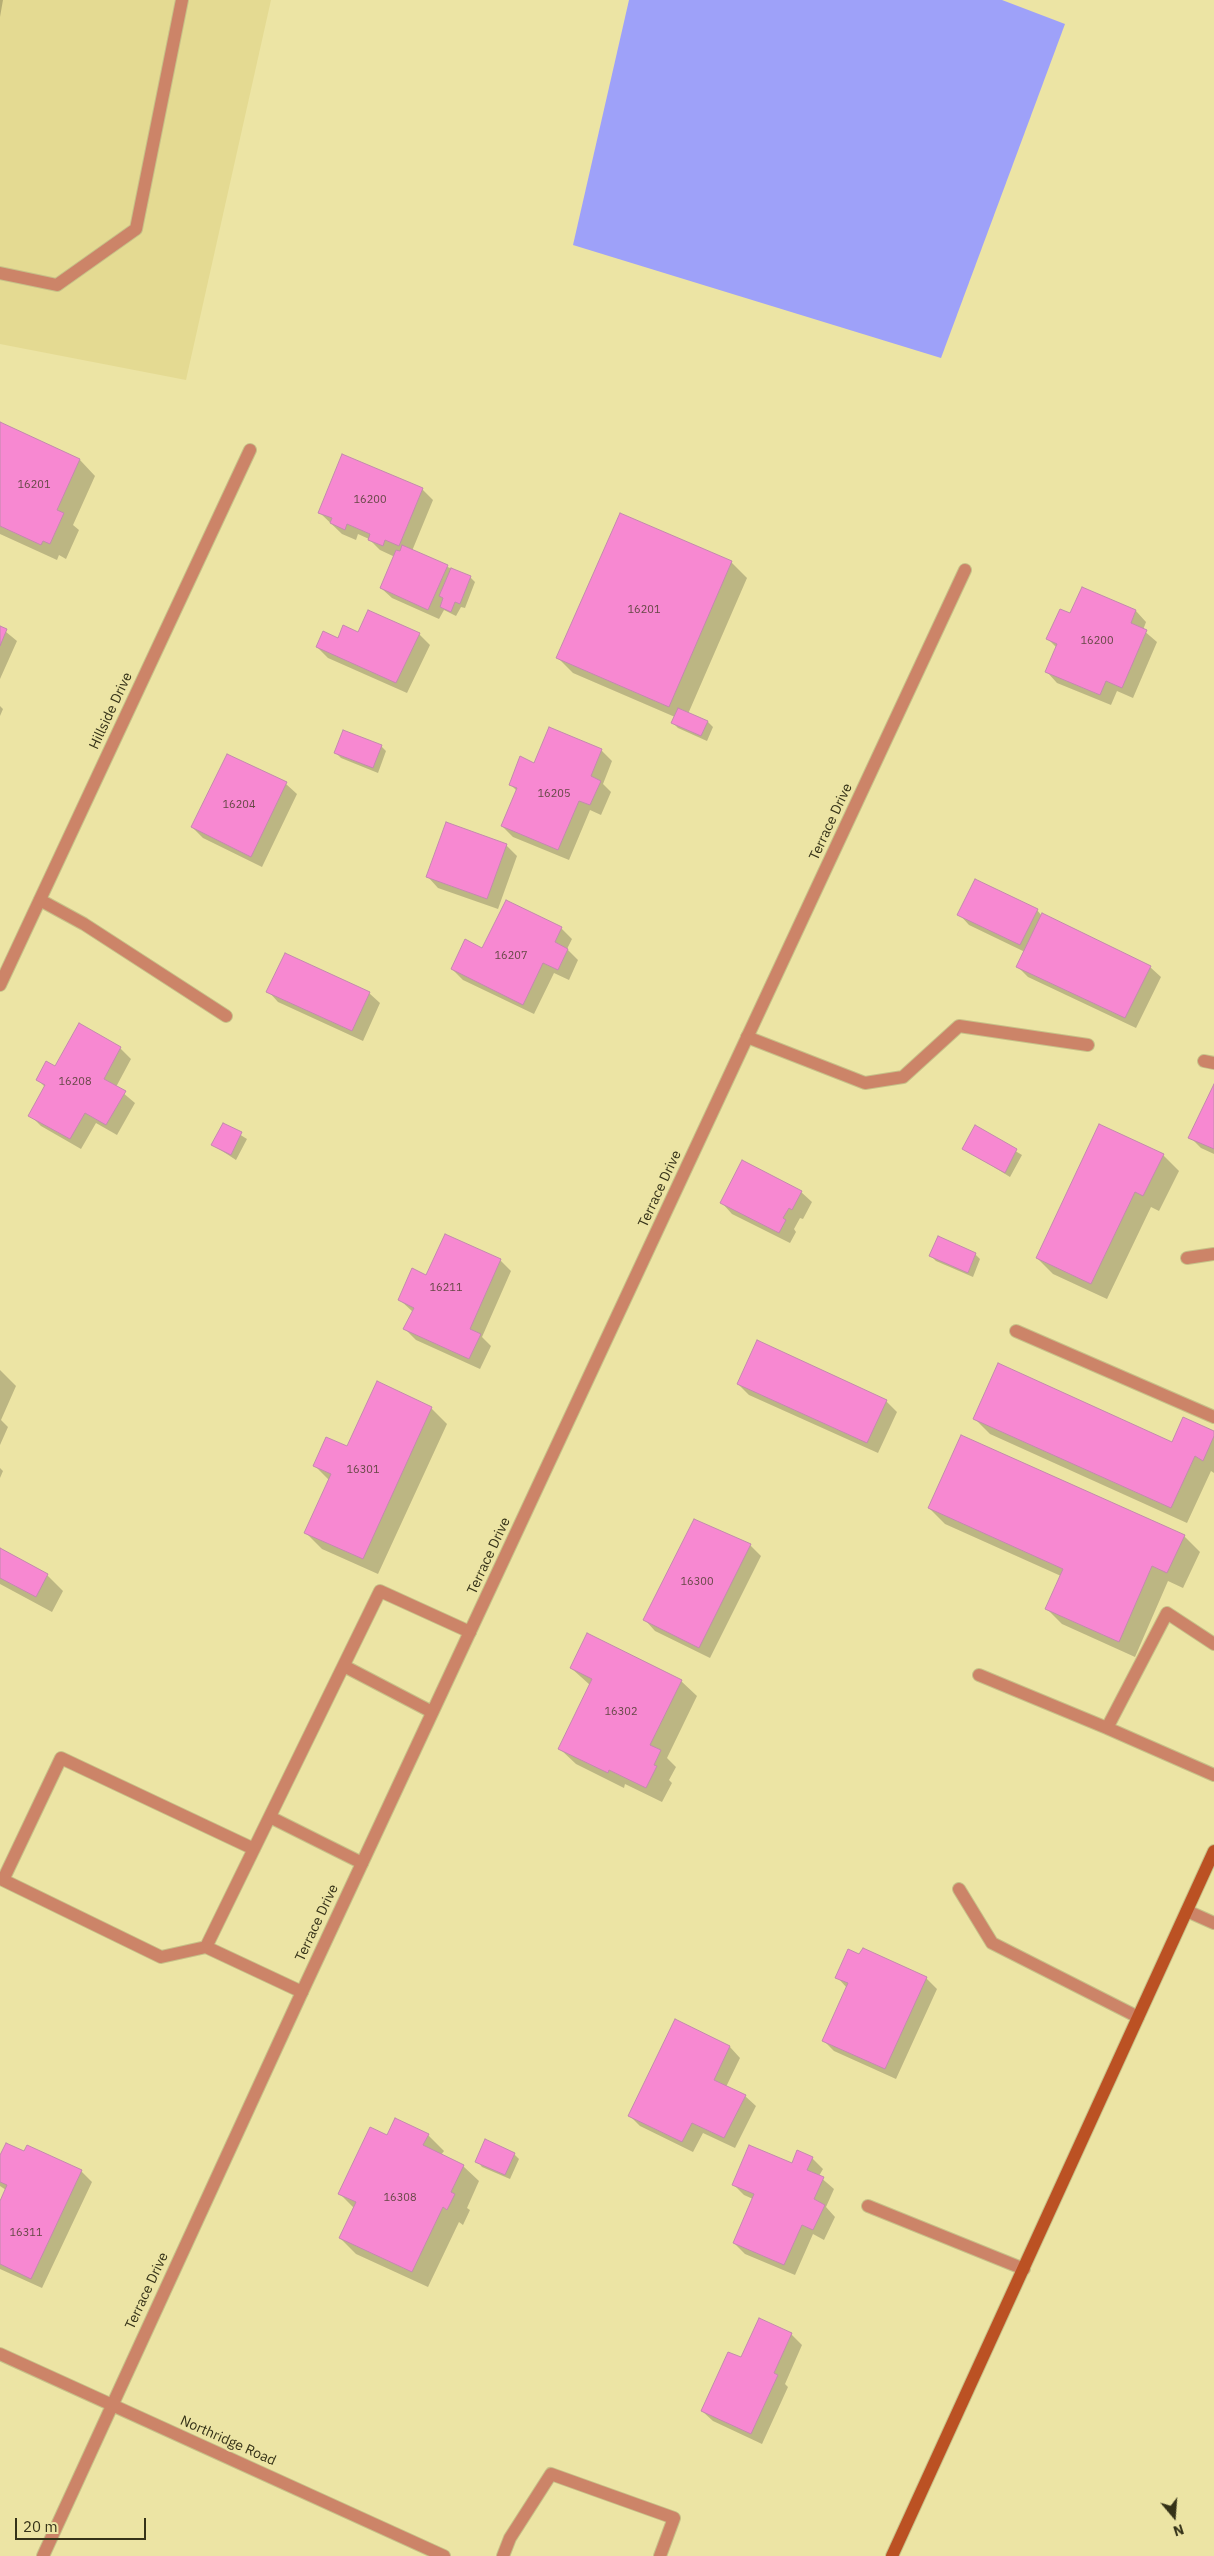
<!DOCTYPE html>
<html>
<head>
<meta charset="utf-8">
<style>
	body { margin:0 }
	#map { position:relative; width:1214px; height:2556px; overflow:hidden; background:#ece4a4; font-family:"IBM Plex Sans",sans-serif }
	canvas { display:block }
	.north { position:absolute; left:1149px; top:2491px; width:50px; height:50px; -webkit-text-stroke:4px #ece4a4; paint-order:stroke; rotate:162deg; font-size:14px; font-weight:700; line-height:20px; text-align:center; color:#353218 }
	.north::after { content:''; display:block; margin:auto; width:18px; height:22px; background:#353218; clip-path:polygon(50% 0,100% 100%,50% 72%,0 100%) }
	.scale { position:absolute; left:15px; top:2518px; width:131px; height:22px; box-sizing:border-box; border:2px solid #353218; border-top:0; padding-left:6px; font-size:15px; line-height:18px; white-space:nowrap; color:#353218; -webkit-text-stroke:4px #ece4a4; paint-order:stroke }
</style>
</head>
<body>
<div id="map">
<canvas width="1214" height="2556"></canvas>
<div class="north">N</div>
<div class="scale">20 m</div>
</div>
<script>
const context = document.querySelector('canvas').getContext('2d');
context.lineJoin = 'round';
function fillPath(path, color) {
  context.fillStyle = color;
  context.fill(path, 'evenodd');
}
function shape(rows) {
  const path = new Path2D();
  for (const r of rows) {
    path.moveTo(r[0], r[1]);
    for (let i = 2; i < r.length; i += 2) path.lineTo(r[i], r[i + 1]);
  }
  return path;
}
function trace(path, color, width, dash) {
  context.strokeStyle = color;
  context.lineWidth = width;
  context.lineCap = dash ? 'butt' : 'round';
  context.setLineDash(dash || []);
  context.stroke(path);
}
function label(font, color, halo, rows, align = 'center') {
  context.font = font + ' "IBM Plex Sans",sans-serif';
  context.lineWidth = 4.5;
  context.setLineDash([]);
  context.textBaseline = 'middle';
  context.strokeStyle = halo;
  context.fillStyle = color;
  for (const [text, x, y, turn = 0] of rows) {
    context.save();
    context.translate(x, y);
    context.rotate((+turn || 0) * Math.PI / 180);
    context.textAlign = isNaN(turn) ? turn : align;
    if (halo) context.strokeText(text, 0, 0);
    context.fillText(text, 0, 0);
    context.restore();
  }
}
fillPath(shape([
	[0,0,271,0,186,380,0,344]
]), '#e4da92');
fillPath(shape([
	[629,0,1002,0,1065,24,941,358,573,245]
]), '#9ea1f9');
fillPath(shape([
	[0,0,3,0,0,17],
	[0,423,80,460,95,476,73,525,79,530,66,559,59,555,57,560,0,534],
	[422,489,433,500,412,551,470,577,475,582,465,608,461,607,456,616,444,610,439,619,392,598,381,588,395,557,380,550,369,539,358,534,356,540,342,534,319,512],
	[731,562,747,578,688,714,708,722,713,727,707,741,678,728,673,723,675,717,573,673,557,657],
	[1082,589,1136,611,1146,622,1143,630,1157,642,1133,698,1117,691,1111,705,1057,683,1047,672,1057,648,1048,639,1071,615],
	[0,627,17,641,0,679],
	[359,634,419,634,430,645,407,693,328,658,317,647],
	[0,706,3,709,0,716],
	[549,729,602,751,612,761,603,784,611,792,601,815,590,810,569,860,513,837,502,826,517,791,510,784,534,764],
	[381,746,386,751,378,773,341,758,335,752],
	[286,784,297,794,262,867,203,838,192,827],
	[506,845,517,856,498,909,438,888,428,877],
	[1037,910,1042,916,1150,967,1161,977,1136,1028,1028,977,1017,966,1025,952,969,925,959,914],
	[561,928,572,939,567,949,578,960,569,980,554,973,534,1014,463,980,452,969,483,949],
	[268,991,369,993,380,1003,363,1041,278,1002],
	[80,1025,120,1048,131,1059,116,1087,135,1103,117,1135,96,1123,81,1149,41,1126,30,1115,45,1087,37,1079,56,1068],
	[1214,1087,1214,1154,1201,1148,1190,1137],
	[223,1124,247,1139,236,1160,213,1145],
	[975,1127,1022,1155,1010,1177,963,1148],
	[1163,1155,1179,1171,1159,1211,1151,1207,1107,1299,1053,1274,1037,1258],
	[801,1192,812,1202,803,1219,800,1218,794,1229,796,1232,790,1243,732,1214,722,1203],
	[446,1235,500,1260,511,1271,482,1337,491,1346,480,1369,416,1340,405,1329,413,1312,400,1300,427,1277],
	[975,1254,980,1259,973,1277,936,1261,931,1256],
	[0,1370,16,1386,1,1420,8,1427,0,1445],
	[738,1384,886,1401,897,1412,878,1453,749,1395],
	[431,1408,447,1424,378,1574,322,1549,306,1533,329,1480,314,1465],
	[974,1418,1172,1443,1214,1432,1214,1473,1211,1471,1187,1523,990,1434],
	[0,1468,3,1471,0,1478],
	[929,1508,1184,1536,1200,1552,1183,1588,1168,1581,1135,1657,1062,1624,1047,1609,1061,1576,945,1524],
	[750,1545,761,1556,710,1658,655,1631,645,1620],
	[0,1548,47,1575,63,1591,52,1612,0,1584],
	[571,1668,681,1681,697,1696,667,1758,676,1767,669,1780,672,1783,662,1802,625,1784,624,1788,576,1764,560,1749,590,1685],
	[837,1977,926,1978,937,1989,896,2079,834,2051,823,2040,847,1988],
	[676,2020,730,2047,740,2058,726,2087,745,2096,756,2106,735,2148,703,2133,693,2152,640,2126,630,2116],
	[428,2135,444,2151,441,2155,463,2166,479,2181,467,2208,470,2210,463,2225,459,2222,428,2287,356,2254,340,2238,354,2208,340,2194,387,2137],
	[24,2153,81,2171,92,2182,42,2288,0,2269,0,2204,6,2190,0,2186,0,2158],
	[514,2154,519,2159,510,2179,482,2167,477,2161],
	[812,2158,823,2169,819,2176,834,2189,826,2207,835,2217,824,2240,813,2234,795,2275,745,2254,734,2243,753,2199,744,2195,733,2184],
	[791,2334,802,2345,785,2384,788,2387,762,2444,713,2421,702,2411,741,2358]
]), '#0003');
const building = shape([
	[0,422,80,459,57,510,64,513,50,544,43,541,41,545,0,526,0,422],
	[342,454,423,488,399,546,385,540,383,546,368,540,370,534,347,524,345,530,330,523,332,518,318,513,342,454],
	[620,513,732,561,669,707,556,658,620,513],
	[402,545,448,565,428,610,380,588,396,550,400,551,402,545],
	[451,568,471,576,460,604,455,602,451,612,440,607,443,598,439,596,451,568],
	[1082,587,1136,610,1131,623,1147,630,1122,688,1106,681,1100,695,1045,672,1057,644,1046,639,1060,609,1070,613,1082,587],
	[368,610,420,633,396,683,316,647,323,631,338,638,343,625,358,632,368,610],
	[0,626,7,629,0,646,0,626],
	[678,708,708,721,701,736,671,723,678,708],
	[549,727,602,749,591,776,601,781,590,805,579,801,558,850,501,826,517,788,509,785,520,756,534,763,549,727],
	[343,730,382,745,373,768,334,753,343,730],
	[227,754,287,782,251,857,191,827,227,754],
	[446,822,507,844,487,899,426,877,446,822],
	[975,879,1038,909,1020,945,957,915,975,879],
	[506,900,562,927,555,942,568,949,558,970,543,963,523,1005,451,969,465,939,482,948,506,900],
	[1042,913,1151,966,1125,1018,1016,967,1042,913],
	[285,953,370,992,352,1031,266,992,285,953],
	[79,1023,121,1047,104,1079,126,1091,106,1125,85,1113,70,1139,28,1116,45,1085,36,1080,46,1061,55,1066,79,1023],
	[1214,1084,1214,1149,1188,1138,1214,1084],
	[223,1123,242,1132,231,1155,211,1145,223,1123],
	[1099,1124,1164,1154,1143,1196,1135,1192,1091,1284,1036,1258,1099,1124],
	[975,1125,1017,1149,1005,1173,962,1149,975,1125],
	[742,1160,802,1191,792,1210,789,1208,783,1218,786,1220,779,1233,720,1203,742,1160],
	[445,1234,501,1259,470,1329,481,1334,469,1359,403,1329,414,1308,398,1300,412,1268,426,1275,445,1234],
	[938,1236,976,1253,968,1273,929,1256,938,1236],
	[757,1340,887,1400,867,1443,737,1384,757,1340],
	[998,1363,1172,1442,1183,1417,1214,1431,1214,1436,1203,1461,1195,1456,1171,1508,973,1419,998,1363],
	[377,1381,432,1407,363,1559,304,1533,331,1474,313,1466,326,1437,347,1446,377,1381],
	[961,1435,1185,1535,1167,1573,1152,1566,1119,1642,1045,1609,1063,1569,928,1508,961,1435],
	[694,1519,751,1544,699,1648,643,1620,694,1519],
	[0,1548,48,1574,36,1597,0,1578,0,1548],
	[587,1633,682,1680,650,1745,661,1750,654,1765,657,1766,646,1788,609,1770,608,1773,558,1749,592,1679,570,1668,587,1633],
	[863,1948,927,1977,885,2069,822,2041,848,1983,835,1978,848,1949,859,1954,863,1948],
	[675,2019,730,2046,714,2080,746,2095,724,2138,692,2123,682,2142,628,2116,675,2019],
	[395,2118,429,2134,423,2145,464,2165,451,2192,455,2194,447,2210,443,2207,412,2272,339,2238,356,2202,338,2194,370,2127,387,2135,395,2118],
	[485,2139,515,2153,505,2175,475,2162,485,2139],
	[6,2143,24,2151,27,2145,82,2170,31,2279,0,2264,0,2201,7,2185,0,2182,0,2155,6,2143],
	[749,2145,792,2163,797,2150,813,2157,807,2170,824,2177,814,2199,825,2205,813,2230,802,2225,784,2265,733,2243,754,2194,732,2185,749,2145],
	[759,2318,792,2333,774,2373,778,2375,751,2434,701,2411,728,2352,741,2357,759,2318]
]);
fillPath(building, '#f788d1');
trace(building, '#c28aad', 1);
const lane = shape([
	[0,273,57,285,136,229,182,0],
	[40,900,84,924,226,1016],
	[747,1037,865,1083,903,1077,959,1026,1088,1045],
	[1204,1061,1214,1063],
	[1187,1258,1214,1254],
	[1016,1331,1214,1417],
	[1214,1644,1167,1613,1107,1728,1214,1775],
	[344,1666,432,1712],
	[979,1675,1107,1728],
	[270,1817,362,1863],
	[959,1889,992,1943,1138,2017],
	[1187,1911,1214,1923],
	[206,1947,161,1957,3,1880,61,1758,254,1849],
	[302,1992,206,1947,380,1591,470,1632],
	[868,2206,1024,2269],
	[503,2556,510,2538,551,2474,674,2518,660,2556]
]);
const street = shape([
	[0,985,250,450],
	[0,2354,444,2556],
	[43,2556,302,1992,965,570]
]);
const secondary = shape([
	[892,2556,1214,1851]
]);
trace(lane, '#c7c088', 14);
trace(street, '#c7c088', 14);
trace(secondary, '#c7c088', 14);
trace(lane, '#cc8468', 12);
trace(street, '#cc8468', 12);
trace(secondary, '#bb5123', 12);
label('11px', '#664846', null, [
	["16201",34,485],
	["16200",370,500],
	["16201",644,610],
	["16200",1097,641],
	["16205",554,794],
	["16204",239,805],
	["16207",511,956],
	["16208",75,1082],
	["16211",446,1288],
	["16301",363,1470],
	["16300",697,1582],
	["16302",621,1712],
	["16308",400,2198],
	["16311",26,2233]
]);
label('14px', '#353218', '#ece4a4', [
	["Hillside Drive",111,711,-65],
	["Terrace Drive",831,822,-65],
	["Terrace Drive",660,1189,-65],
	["Terrace Drive",489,1556,-65],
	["Terrace Drive",317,1923,-65],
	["Terrace Drive",147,2291,-65],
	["Northridge Road",228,2441,24]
]);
</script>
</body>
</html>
